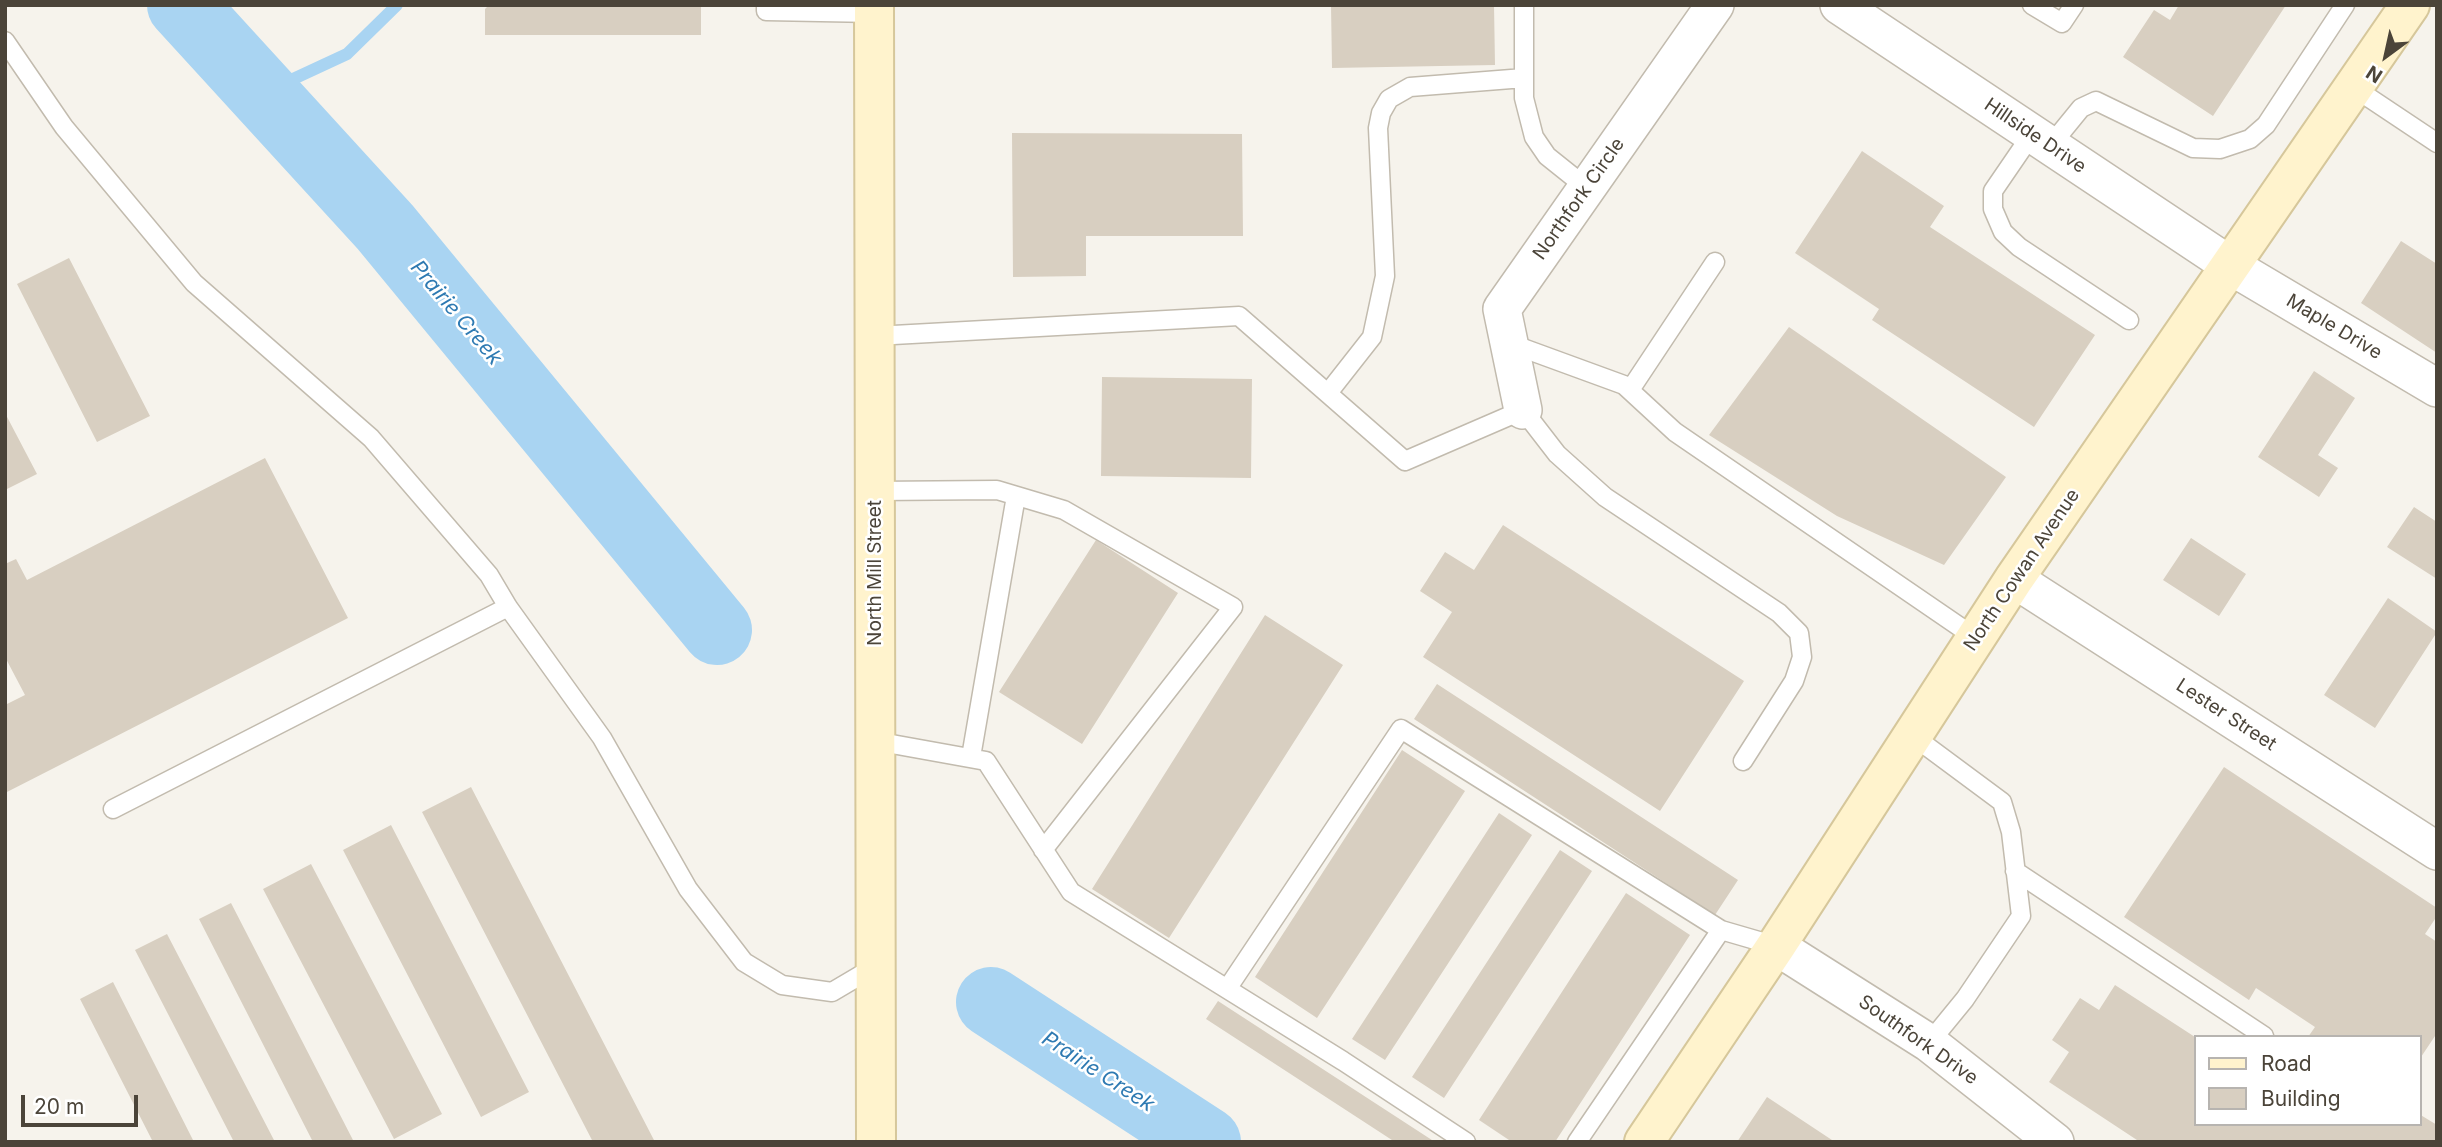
<!DOCTYPE html>
<html>
<head>
<meta charset="utf-8">
<style>
	body { margin:0 }
	#map { position:relative; width:2442px; height:1147px; overflow:hidden; background:#f6f3ec; font-family:Inter,sans-serif }
	canvas { display:block }
	.frame { position:absolute; inset:0; border:7px solid #4b4439; pointer-events:none }
	.legend { position:absolute; left:2194px; top:1035px; width:228px; height:91px; box-sizing:border-box; background:#fff; border:2px solid #b7b4b0; margin:0; padding:9px 12px; list-style:none; font-size:21px; color:#4b4439 }
	.legend li { display:flex; align-items:center; gap:14px; height:35px }
	.legend b { width:35px; border:2px solid #b7b4b0 }
	.north { position:absolute; left:2351px; top:21px; width:70px; height:70px; -webkit-text-stroke:5px #fff; paint-order:stroke; rotate:213deg; font-size:19px; font-weight:700; line-height:28px; text-align:center; color:#4b4439 }
	.north::after { content:''; display:block; margin:auto; width:24px; height:32px; background:#4b4439; clip-path:polygon(50% 0,100% 100%,50% 72%,0 100%) }
	.scale { position:absolute; left:21px; top:1095px; width:117px; height:32px; box-sizing:border-box; border:4px solid #4b4439; border-top:0; padding-left:9px; font-size:21px; line-height:24px; white-space:nowrap; color:#4b4439; -webkit-text-stroke:5px #fff; paint-order:stroke }
</style>
</head>
<body>
<div id="map">
<canvas width="2442" height="1147"></canvas>
<div class="frame"></div>
<ul class="legend">
<li><b style="height:9px;background:#fff3cd"></b>Road</li>
<li><b style="height:19px;background:#d8cfc1"></b>Building</li>
</ul>
<div class="north">N</div>
<div class="scale">20 m</div>
</div>
<script>
const context = document.querySelector('canvas').getContext('2d');
context.lineJoin = 'round';
function shape(rows) {
  const path = new Path2D();
  for (const r of rows) {
    path.moveTo(r[0], r[1]);
    for (let i = 2; i < r.length; i += 2) path.lineTo(r[i], r[i + 1]);
  }
  return path;
}
function trace(path, color, width, dash) {
  context.strokeStyle = color;
  context.lineWidth = width;
  context.lineCap = dash ? 'butt' : 'round';
  context.setLineDash(dash || []);
  context.stroke(path);
}
function fillPath(path, color) {
  context.fillStyle = color;
  context.fill(path, 'evenodd');
}
function label(font, color, halo, rows, align = 'center') {
  context.font = font + ' Inter,sans-serif';
  context.lineWidth = 5;
  context.setLineDash([]);
  context.textBaseline = 'middle';
  context.strokeStyle = halo;
  context.fillStyle = color;
  for (const [text, x, y, turn = 0] of rows) {
    context.save();
    context.translate(x, y);
    context.rotate((+turn || 0) * Math.PI / 180);
    context.textAlign = isNaN(turn) ? turn : align;
    if (halo) context.strokeText(text, 0, 0);
    context.fillText(text, 0, 0);
    context.restore();
  }
}
trace(shape([
	[263,93,347,54,397,5]
]), '#a9d4f2', 12);
trace(shape([
	[182,5,385,227,717,630],
	[991,1002,1206,1142]
]), '#a9d4f2', 70);
fillPath(shape([
	[489,5,701,5,701,35,485,35,485,9],
	[1331,5,1494,5,1495,65,1332,68],
	[2179,5,2286,5,2213,116,2123,57,2154,10,2170,20],
	[1012,133,1242,134,1243,236,1086,236,1086,276,1013,277],
	[1862,151,1944,206,1930,227,2095,335,2034,427,1872,320,1879,309,1795,253],
	[2401,241,2437,264,2437,353,2361,303],
	[69,258,150,416,97,442,17,284],
	[1789,327,2006,477,1944,565,1837,516,1709,435],
	[2314,371,2355,398,2318,455,2338,468,2319,497,2258,457],
	[1102,377,1252,379,1251,478,1101,476],
	[5,413,37,474,5,490],
	[265,458,348,618,5,793,5,705,25,695,5,657,5,564,16,559,27,580],
	[2414,507,2437,522,2437,579,2387,547],
	[1503,525,1744,681,1660,811,1423,657,1452,612,1420,591,1445,552,1474,570],
	[2191,538,2246,574,2219,616,2163,580],
	[1096,540,1178,593,1082,744,999,692],
	[2388,598,2437,632,2375,728,2324,695],
	[1265,615,1343,665,1169,938,1092,889],
	[1437,684,1738,880,1715,915,1414,719],
	[1402,750,1465,791,1317,1018,1255,977],
	[2224,767,2437,908,2437,916,2425,934,2437,942,2437,1033,2419,1060,2419,1037,2308,1037,2315,1027,2256,988,2249,1000,2124,917],
	[471,787,655,1142,593,1142,422,812],
	[1499,813,1532,835,1385,1060,1352,1039],
	[391,825,529,1092,481,1117,343,850],
	[1560,850,1592,871,1444,1098,1412,1077],
	[311,864,442,1114,394,1139,263,889],
	[1626,893,1690,935,1555,1142,1512,1142,1479,1120],
	[231,903,354,1142,313,1142,199,919],
	[167,934,275,1142,234,1142,135,950],
	[113,982,194,1142,153,1142,80,999],
	[2115,985,2195,1037,2195,1124,2419,1124,2419,1114,2437,1125,2437,1142,2140,1142,2049,1082,2069,1052,2052,1040,2080,998,2099,1010],
	[1218,1001,1435,1142,1395,1142,1206,1019],
	[1767,1097,1835,1142,1737,1142]
]), '#d8cfc1');
const lane = shape([
	[766,5,766,11,875,13],
	[1524,5,1524,98,1534,137,1547,156,1587,188],
	[2032,5,2062,23,2074,5],
	[5,41,64,127,194,283,371,438,489,575,508,607,602,738,688,889,744,962,782,985,832,992,876,966],
	[2353,87,2437,143],
	[2032,134,1993,191,1993,209,2003,232,2019,247,2129,320],
	[2050,146,2081,108,2096,101,2193,148,2220,149,2250,139,2266,125,2345,5],
	[875,336,1239,316,1405,461,1523,410,1557,454,1605,497,1779,613,1799,633,1802,657,1794,681,1743,761],
	[1509,343,1624,385,1675,432,1976,638],
	[1630,390,1715,262],
	[1328,393,1372,337,1385,276,1378,128,1381,113,1389,99,1410,87,1524,78],
	[875,491,997,490,1064,510,1233,607,1043,850],
	[1913,736,2002,802,2011,832,2021,916,1965,999,1929,1043],
	[875,741,986,761,1071,892,1343,1061,1466,1142],
	[971,757,1016,496],
	[113,809,508,607],
	[2015,871,2264,1036],
	[1227,989,1401,729,1721,930,1776,946],
	[1577,1142,1721,930]
]);
const street = shape([
	[1839,5,2231,266,2437,388],
	[1523,410,1502,309,1715,5],
	[2014,579,2437,851],
	[1776,946,1929,1043,2055,1142]
]);
const secondary = shape([
	[874,5,876,1142],
	[1644,1142,1776,946,2014,579,2410,5]
]);
trace(lane, '#c2bbae', 21);
trace(street, '#c2bbae', 40);
trace(secondary, '#d6c79b', 42);
trace(lane, '#fff', 18);
trace(street, '#fff', 37);
trace(secondary, '#fff3cd', 38);
label('19px', '#4b4439', '#fff', [
	["Hillside Drive",2035,136,34],
	["Northfork Circle",1579,199,-55],
	["Maple Drive",2334,327,31],
	["North Cowan Avenue",2022,570,-56],
	["North Mill Street",875,573,-90],
	["Lester Street",2226,715,33],
	["Southfork Drive",1918,1040,35]
]);
label('italic 21px', '#2e7ab2', '#fff', [
	["Prairie Creek",456,313,50],
	["Prairie Creek",1098,1072,33]
]);
</script>
</body>
</html>
